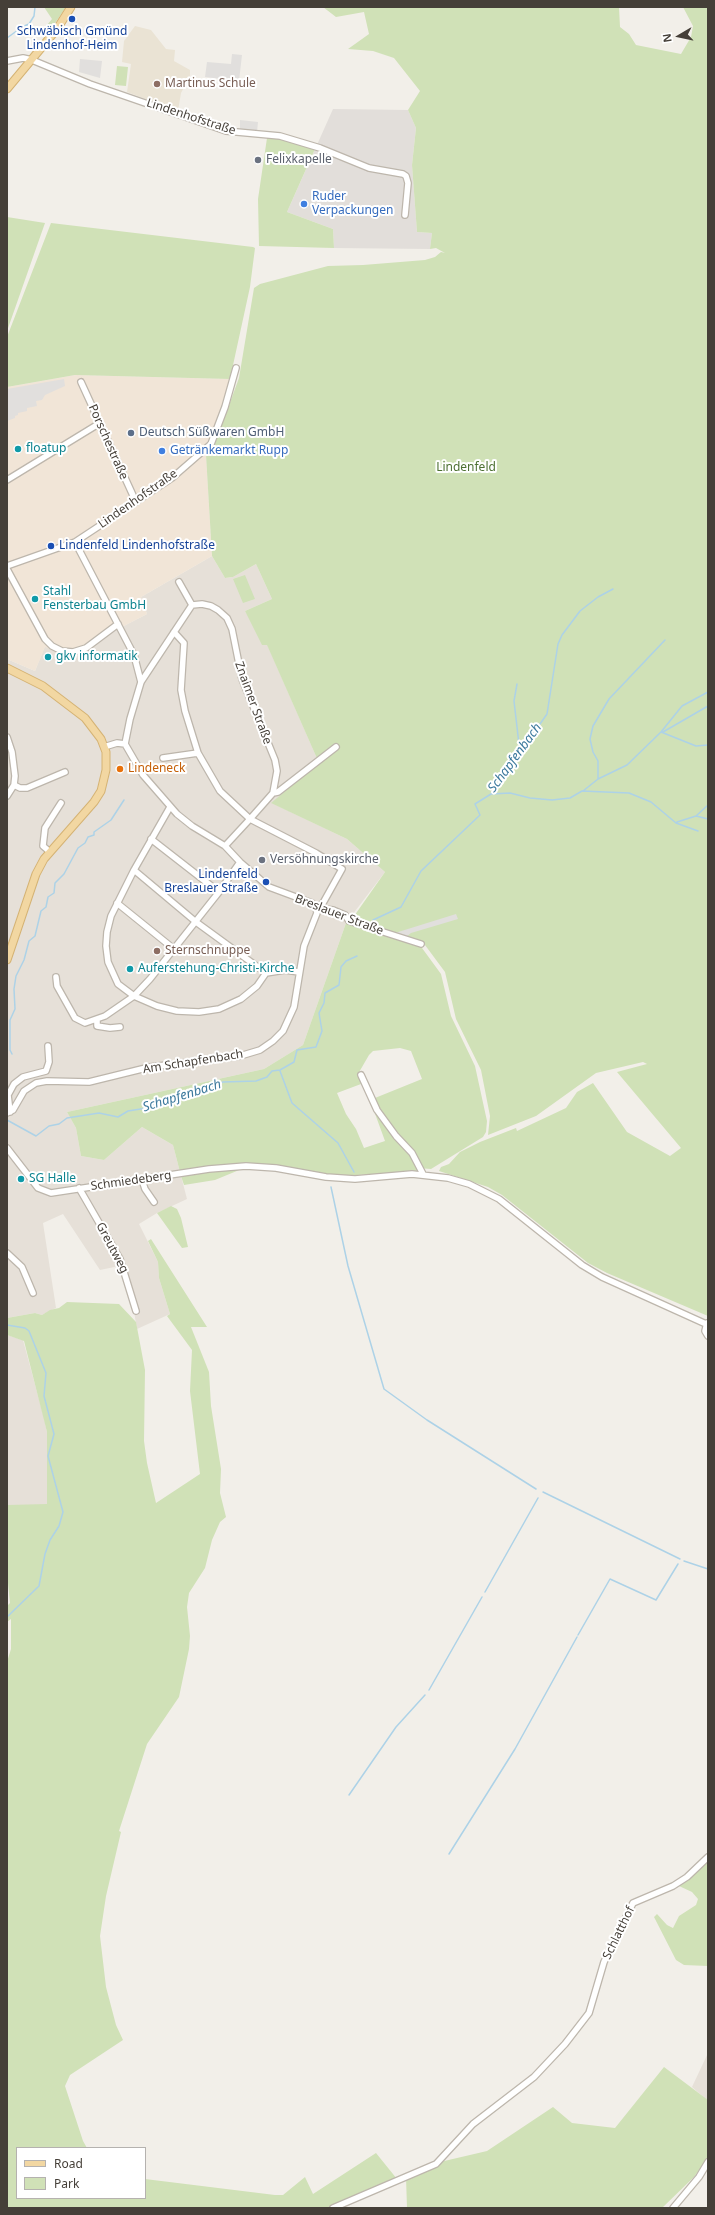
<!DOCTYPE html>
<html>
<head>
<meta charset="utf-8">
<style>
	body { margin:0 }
	#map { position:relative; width:715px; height:2215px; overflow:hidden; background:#f2efe9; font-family:"Noto Sans",sans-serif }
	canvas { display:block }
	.frame { position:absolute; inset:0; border:8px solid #453f38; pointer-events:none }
	.legend { position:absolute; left:16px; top:2147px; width:130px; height:52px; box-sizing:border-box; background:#fff; border:1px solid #b5b2af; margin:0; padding:5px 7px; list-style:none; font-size:12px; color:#453f38 }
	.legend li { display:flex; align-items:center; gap:8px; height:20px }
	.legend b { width:20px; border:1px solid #b5b2af }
	.north { position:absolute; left:659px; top:16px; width:40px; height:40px; -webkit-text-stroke:3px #fff; paint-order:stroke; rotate:261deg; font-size:11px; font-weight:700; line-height:16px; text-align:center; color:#453f38 }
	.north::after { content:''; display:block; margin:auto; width:14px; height:18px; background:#453f38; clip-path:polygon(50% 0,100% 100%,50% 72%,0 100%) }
</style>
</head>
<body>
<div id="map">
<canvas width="715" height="2215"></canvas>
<div class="frame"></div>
<ul class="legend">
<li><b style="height:5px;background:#f2d7a2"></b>Road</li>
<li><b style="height:11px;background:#d0e1b7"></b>Park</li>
</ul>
<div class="north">N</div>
</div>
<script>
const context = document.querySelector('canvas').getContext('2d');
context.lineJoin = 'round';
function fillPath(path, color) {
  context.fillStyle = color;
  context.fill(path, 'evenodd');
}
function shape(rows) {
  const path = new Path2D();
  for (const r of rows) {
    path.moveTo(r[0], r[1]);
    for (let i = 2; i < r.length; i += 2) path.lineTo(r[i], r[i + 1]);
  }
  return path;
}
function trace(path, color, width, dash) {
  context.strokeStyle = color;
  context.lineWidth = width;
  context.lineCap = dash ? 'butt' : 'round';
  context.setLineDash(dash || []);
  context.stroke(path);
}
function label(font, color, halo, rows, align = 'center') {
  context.font = font + ' "Noto Sans",sans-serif';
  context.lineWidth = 4;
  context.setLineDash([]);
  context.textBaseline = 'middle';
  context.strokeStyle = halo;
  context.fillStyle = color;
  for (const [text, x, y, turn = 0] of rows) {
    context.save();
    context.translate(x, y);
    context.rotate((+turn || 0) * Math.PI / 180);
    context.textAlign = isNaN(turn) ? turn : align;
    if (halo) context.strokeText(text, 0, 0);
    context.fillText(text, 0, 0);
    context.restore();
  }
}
fillPath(shape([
	[212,556,225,578,233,577,256,564,272,599,245,611,267,644,319,763,272,803,347,839,385,872,346,923,303,1045,264,1069,67,1112,76,1128,81,1156,104,1160,142,1127,173,1145,187,1199,157,1213,139,1224,158,1262,159,1278,170,1314,137,1329,132,1300,119,1266,100,1270,63,1214,43,1223,56,1308,42,1315,35,1313,7,1318,7,659,35,671,45,646,65,655,90,650,116,630,147,614,141,597],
	[7,1335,23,1340,44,1418,47,1432,47,1505,7,1505],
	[708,2053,708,2098,707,2100,692,2087]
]), '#e6e0d8');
fillPath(shape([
	[75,375,230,379,206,455,212,556,141,597,147,614,116,630,90,650,65,655,45,647,35,671,7,659,7,387]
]), '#f1e5d7');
fillPath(shape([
	[333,109,408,110,416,128,412,165,417,232,432,233,430,249,334,248,333,229,287,212]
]), '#e2deda');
fillPath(shape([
	[135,26,151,30,166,49,175,50,174,61,190,70,190,76,181,93,178,111,127,92,131,64,122,62,124,41]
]), '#eae3d4');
fillPath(shape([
	[44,7,66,7,51,29,47,25,52,19],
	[323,7,619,7,620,27,629,34,636,45,681,54,691,37,693,26,683,7,708,7,708,1316,607,1273,588,1263,502,1195,488,1187,439,1171,441,1167,449,1164,460,1152,480,1142,516,1128,517,1131,566,1108,577,1092,593,1083,627,1132,670,1156,681,1148,617,1072,647,1064,643,1062,596,1073,536,1116,488,1135,490,1116,481,1070,456,1019,445,972,425,945,422,948,441,974,451,1016,475,1066,487,1121,486,1132,483,1137,431,1169,418,1168,416,1172,336,1176,250,1164,224,1165,180,1172,173,1145,142,1127,104,1160,81,1156,76,1128,67,1112,264,1069,303,1045,346,923,352,919,385,872,347,839,271,803,319,763,267,645,262,645,245,611,272,599,256,564,233,577,225,578,212,556,206,455,214,446,239,378,254,288,260,284,328,266,363,265,425,260,435,257,441,252,445,253,436,248,430,249,432,233,417,232,412,165,416,128,408,110,420,91,394,58,373,51,348,49,369,34,364,12,336,17],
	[400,1048,411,1051,422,1079,370,1100,385,1141,364,1148,356,1129,346,1114,337,1093,361,1084,358,1074,369,1055,373,1051],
	[117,66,128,67,126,86,115,85],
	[267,138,284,139,315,149,287,212,333,229,334,248,259,246,258,199],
	[7,217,45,223,7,331],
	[51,223,253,247,255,248,250,287,230,379,75,375,7,387,7,337],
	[245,575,255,599,243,603,233,579],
	[226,1168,244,1168,215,1180,184,1185,181,1176],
	[171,1206,177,1209,181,1218,188,1247,182,1248,157,1213],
	[151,1239,207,1327,191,1327,209,1372,211,1406,221,1469,220,1493,226,1517,220,1522,212,1540,205,1568,189,1593,187,1607,190,1636,189,1649,179,1697,147,1744,119,1831,121,1832,106,1896,100,1936,106,1987,116,2025,123,2040,70,2075,65,2086,83,2141,87,2148,17,2148,17,2198,145,2198,145,2179,275,2195,283,2195,305,2177,313,2194,376,2153,397,2179,330,2208,7,2208,7,1662,11,1649,11,1619,7,1622,7,1606,10,1603,7,1573,7,1505,47,1504,47,1432,24,1341,7,1335,7,1318,35,1313,42,1315,50,1310,59,1308,67,1302,119,1304,136,1322,145,1370,144,1441,147,1463,156,1503,200,1474,190,1391,192,1350,167,1316,170,1314,159,1278,158,1262,148,1241],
	[708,1859,708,1966,684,1965,676,1960,654,1917,657,1914,667,1925,673,1928,679,1916,696,1905,698,1899,692,1892,679,1886],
	[664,2067,708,2100,708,2158,694,2177,662,2208,407,2208,406,2177,440,2162,487,2151,553,2107,572,2123,615,2128]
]), '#d0e1b7');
fillPath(shape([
	[232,54,242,55,239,81,205,77,207,62,231,64],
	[80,59,102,61,100,78,79,72],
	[240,120,258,122,257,132,240,130],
	[64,379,65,386,45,395,42,400,36,401,37,406,27,408,27,411,18,413,18,415,15,416,15,418,7,421,7,389],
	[456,914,458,919,411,933,406,937,395,933]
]), '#e1dfdd');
trace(shape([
	[7,38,22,27,29,24,34,16,35,7],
	[517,684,514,701,520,753],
	[661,732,682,706,708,692],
	[663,732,708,706],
	[598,779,598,761,593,752,590,739,593,726,609,699,665,640],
	[583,791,598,779,627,765,661,732,696,746,708,745],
	[491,794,510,793,530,798,552,800,570,798,582,791,629,793,651,802,676,823,698,831],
	[696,816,708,805],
	[677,822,696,816,708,819],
	[373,920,401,907,421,871,480,815,475,804,491,794,547,714,558,644,562,635,580,611,598,597,613,589],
	[12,1054,10,1050,10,1020,15,1009,14,989,16,976,24,960,29,941,35,936,41,911,46,907,48,897,54,893,55,883,64,874,78,848,85,843,88,837,94,835,94,832,111,820,124,800],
	[280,1071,292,1103,338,1143,354,1172],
	[7,1120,36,1136,49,1126,59,1124,67,1118,99,1113,118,1117,128,1111,147,1108,172,1096,196,1093,223,1082,256,1081,267,1077,272,1071,280,1070,294,1062,297,1050,316,1047,322,1031,319,1013,324,1003,325,993,339,985,341,967,346,961,357,956],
	[331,1187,348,1266,384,1389,427,1420,536,1489],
	[7,1325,25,1328,29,1331,46,1373,44,1396,54,1434,48,1456,63,1512,59,1526,50,1540,45,1554,39,1586,7,1617],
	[543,1492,680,1559],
	[684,1561,708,1569],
	[485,1592,538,1498],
	[578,1635,610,1579,656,1600,678,1564],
	[429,1690,482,1597],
	[349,1795,396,1727,425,1695],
	[449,1854,515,1749,577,1637]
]), '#add2e7', 1.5);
const minor = shape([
	[7,61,23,58,32,60,90,84,226,131,280,136,320,148,369,168,403,174,406,176,408,183,405,215],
	[81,382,136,502],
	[7,480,100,423],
	[75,542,134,655,141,682],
	[7,566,75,542,172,478,211,444,225,407,236,368],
	[7,569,45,639,52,646,62,651,73,652,86,648,118,624],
	[192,605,202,604,211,606,218,610,227,618,232,629,242,679,275,760,277,771,273,793,250,819,316,853,342,869,323,903,316,908],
	[174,632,184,643,181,690,185,711,198,753,220,791,250,819,225,846],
	[7,737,12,752,15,776,14,785,7,796],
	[125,744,130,719,141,682,192,605,179,582],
	[104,747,117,743,125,744,143,775,177,814,192,826,225,846,240,862,269,887,312,903,316,908],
	[163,758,198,753],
	[14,785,20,788,27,788,65,772],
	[273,793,278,792,336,747],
	[170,807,134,870,111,916,107,932,106,946,108,962,118,984,134,996,157,1006,177,1011,199,1012,219,1009,241,999,257,986,266,973,285,970,299,972],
	[151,839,219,892],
	[50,852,43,846,45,828,61,803],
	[134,870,196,922,266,973],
	[117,903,174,949],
	[316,908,333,910,345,915,349,921,421,944],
	[56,977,57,986,75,1018,85,1023,105,1016,134,996,150,979,219,892,240,862],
	[97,1020,97,1026,110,1028,120,1027],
	[361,1075,377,1110,396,1136,412,1153,423,1174],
	[10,1112,8,1095,14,1084,23,1077,46,1071,49,1062,48,1046],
	[7,1113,13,1110,24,1091,36,1083,47,1081,89,1082,150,1067,240,1056,260,1050,273,1041,283,1031,294,1007,304,946,317,913,316,908],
	[7,1148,38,1188,51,1193,209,1169,246,1166,276,1168,326,1177,355,1179,412,1174,448,1178,469,1184,499,1199,582,1265,602,1277,706,1324],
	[142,1180,145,1189,154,1202],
	[79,1188,120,1259,136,1311],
	[7,1253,22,1267,33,1293],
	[707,1323,705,1331,708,1336],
	[333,2208,436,2164,473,2124,534,2077,565,2044,589,2013,604,1962,633,1903,673,1886,687,1877,708,1857],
	[673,2208,699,2177,708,2162]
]);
const major = shape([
	[7,89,57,29,71,7],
	[7,668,43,686,85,718,101,739,106,752,106,770,101,791,94,802,44,859,36,874,7,960]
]);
trace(minor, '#bdb6ac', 8);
trace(major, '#d5b374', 9);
trace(minor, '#fff', 5.5);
trace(major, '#f2d7a2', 7);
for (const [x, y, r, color] of [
	[72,19,4,"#1a4fb4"],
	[157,84,4,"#8d6e63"],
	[258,160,4,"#6b7280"],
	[304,204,4,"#3f7fe0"],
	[131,433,4,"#5c6f8a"],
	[18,449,4,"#0f9aa8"],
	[162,451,4,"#3f7fe0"],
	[51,546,4,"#1a4fb4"],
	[35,599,4,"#0f9aa8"],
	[48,657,4,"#0f9aa8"],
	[120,769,4,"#e8710a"],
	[262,860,4,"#6b7280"],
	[266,882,4,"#1a4fb4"],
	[157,951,4,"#8d6e63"],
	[130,969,4,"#0f9aa8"],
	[21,1179,4,"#0f9aa8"]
]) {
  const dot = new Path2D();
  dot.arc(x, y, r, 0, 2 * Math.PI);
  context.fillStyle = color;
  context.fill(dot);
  trace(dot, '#fff', 1.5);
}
label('12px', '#164399', '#fff', [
	["Schwäbisch Gmünd",72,32],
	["Lindenhof-Heim",72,46],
	["Lindenfeld Lindenhofstraße",59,546,"left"],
	["Lindenfeld",258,875,"right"],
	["Breslauer Straße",258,889,"right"]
]);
label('12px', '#785e54', '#fff', [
	["Martinus Schule",165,84],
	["Sternschnuppe",165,951]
], 'left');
label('12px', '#453f38', '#fff', [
	["Lindenhofstraße",191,117,18],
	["Porschestraße",108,442,66],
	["Lindenhofstraße",138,499,-35],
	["Znaimer Straße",253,703,70],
	["Breslauer Straße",339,915,21],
	["Am Schapfenbach",193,1062,-9],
	["Schmiedeberg",131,1181,-8],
	["Greutweg",112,1248,62],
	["Schlatthof",619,1933,-64]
]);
label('12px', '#5b616d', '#fff', [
	["Felixkapelle",266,160],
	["Versöhnungskirche",270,860]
], 'left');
label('12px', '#366cbe', '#fff', [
	["Ruder",312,197],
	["Verpackungen",312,211],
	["Getränkemarkt Rupp",170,451]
], 'left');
label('12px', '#4e5e75', '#fff', [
	["Deutsch Süßwaren GmbH",139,433]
], 'left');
label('12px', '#0d838f', '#fff', [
	["floatup",26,449],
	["Stahl",43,592],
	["Fensterbau GmbH",43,606],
	["gkv informatik",56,657],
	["Auferstehung-Christi-Kirche",138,969],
	["SG Halle",29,1179]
], 'left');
label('12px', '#4d7032', '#fff', [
	["Lindenfeld",466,468]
]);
label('12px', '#c56008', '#fff', [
	["Lindeneck",128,769]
], 'left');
label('italic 13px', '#3c799d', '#fff', [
	["Schapfenbach",515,758,-54],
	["Schapfenbach",182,1096,-17]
]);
</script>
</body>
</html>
